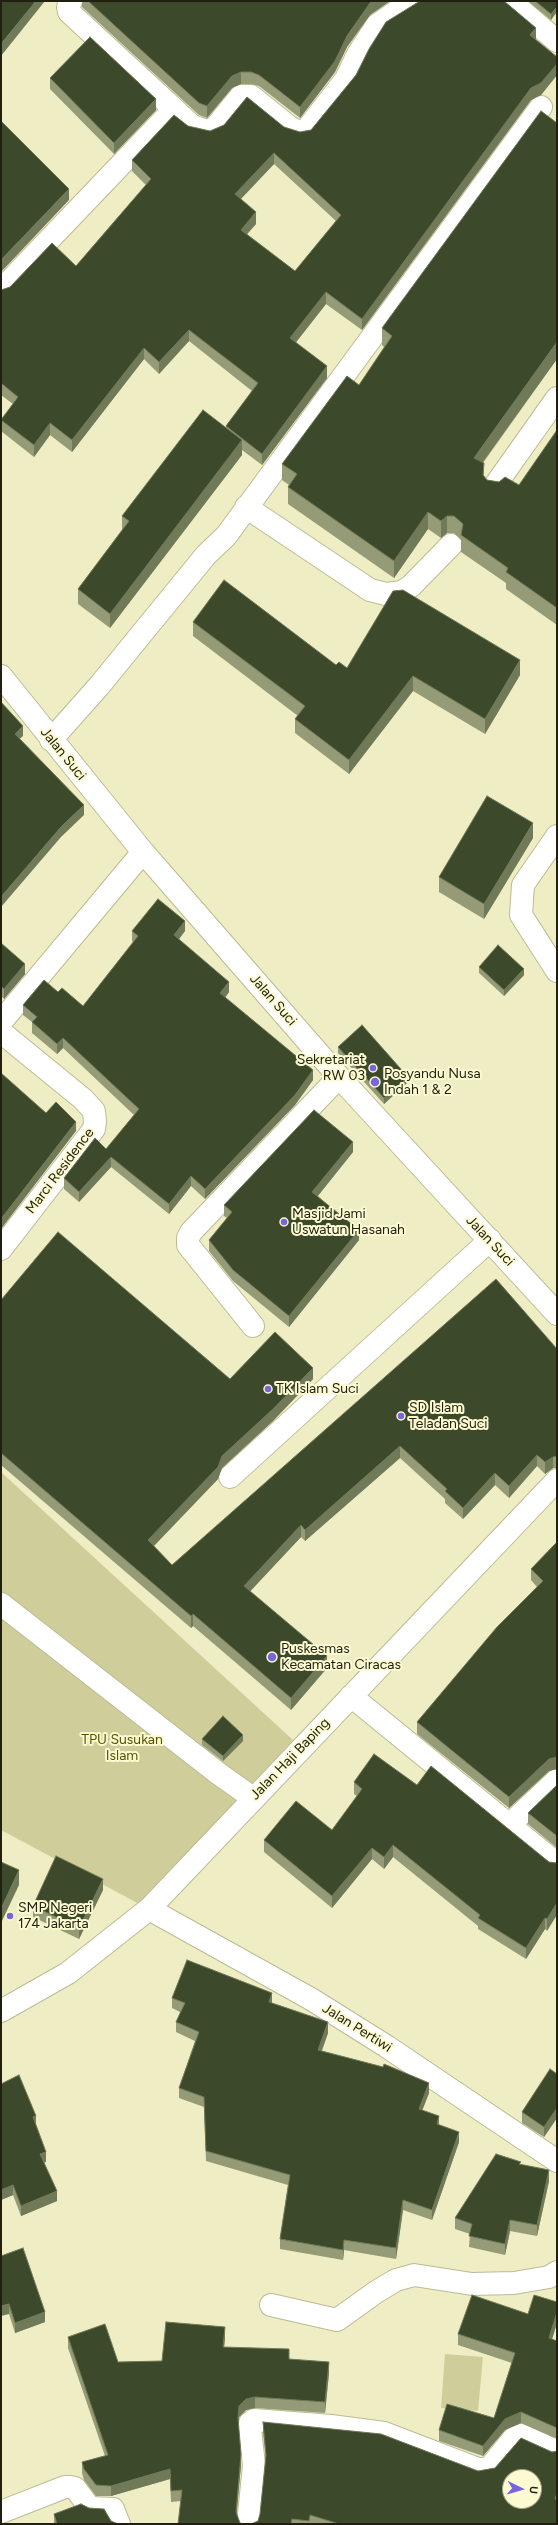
<!DOCTYPE html>
<html>
<head>
<meta charset="utf-8">
<style>
  body { margin:0 }
  #map { position:relative; width:558px; height:2525px; overflow:hidden; background:#eeedc4; font-family:Figtree,sans-serif }
  canvas { display:block }
  .frame { position:absolute; inset:0; border:2px solid #201f10; pointer-events:none }
  .north { position:absolute; left:502px; top:2469px; width:40px; height:40px; box-sizing:border-box; background:#fbfad1; border:1px solid #a3a284; border-radius:50%; rotate:95deg; font-size:11px; font-weight:700; line-height:16px; text-align:center; color:#201f10 }
  .north::after { content:''; display:block; margin:auto; width:14px; height:18px; background:#7864df; clip-path:polygon(50% 0,100% 100%,50% 72%,0 100%) }
</style>
</head>
<body>
<div id="map">
<canvas width="558" height="2525"></canvas>
<div class="frame"></div>
<div class="north">U</div>
</div>
<script>
const g = document.querySelector('canvas').getContext('2d');
g.lineJoin = 'round';
function fillPath(path, color) { g.fillStyle = color; g.fill(path, 'evenodd'); }
const shape = rows => new Path2D(rows.map(r => 'M' + r).join(''));
function strokePath(path, color, width, dash) { g.strokeStyle = color; g.lineWidth = width; g.lineCap = dash ? 'butt' : 'round'; g.setLineDash(dash || []); g.stroke(path); }
function label(font, color, halo, rows, align = 'center') {
  g.font = font + ' Figtree,sans-serif'; g.lineWidth = 4; g.setLineDash([]); g.textBaseline = 'middle'; g.strokeStyle = halo; g.fillStyle = color; for (const [text, x, y, turn = 0] of rows) {
    g.save(); g.translate(x, y); g.rotate((+turn || 0) * Math.PI / 180); g.textAlign = isNaN(turn) ? turn : align; if (halo) g.strokeText(text, 0, 0); g.fillText(text, 0, 0); g.restore();
  }
}
fillPath(shape([
  [1,1472,293,1740,143,1906,1,1830],
  [445,2354,483,2357,478,2411,441,2408]
]), '#cfce9b');
const minor = shape([
  [510,1,557,41],
  [174,109,192,126,207,131,214,129,241,96,251,96,292,129,303,132,308,128,346,79,358,54,377,25,400,9,417,1],
  [1,290,174,109,69,12,68,7,71,1],
  [494,487,557,398],
  [246,507,370,590,386,594,402,592,411,586,451,545],
  [1,676,143,852,339,1077,557,1314],
  [51,740,99,686,206,555,226,536,541,107],
  [557,836,523,885,521,915,557,971],
  [1,1022,143,852],
  [1,1032,83,1099,94,1111,95,1122,94,1129,1,1249],
  [253,1326,188,1245,188,1238,191,1232,339,1077],
  [230,1477,490,1240],
  [1,1604,219,1774,253,1798],
  [351,1696,557,1864],
  [509,1825,557,1780],
  [149,1909,311,1999,386,2046,557,2161],
  [1,2011,68,1973,149,1909,557,1480],
  [271,2305,337,2320,376,2292,396,2280,414,2275,472,2284,514,2283,549,2277,557,2272],
  [1,2512,65,2487,70,2487,75,2488,90,2508,113,2509,119,2524],
  [248,2524,254,2465,250,2429,250,2423,254,2420,331,2426,384,2433,478,2469,487,2469,492,2465,514,2438,521,2435,557,2451]
]);
strokePath(minor, '#bcbb94', 24);
strokePath(minor, '#fff', 22);
fillPath(shape([
  [82,1,390,1,370,15,347,47,335,72,300,118,259,86,251,84,241,84,232,88,207,118,199,115,82,7],
  [528,1,557,1,551,20],
  [535,39,557,57,557,75,541,95,531,100,362,330,326,304,296,342,327,378,262,465,242,450,242,455,110,628,78,604,78,589,122,530,122,516,226,428,226,426,252,391,189,341,159,374,144,359,72,452,50,435,34,457,1,431,1,419,13,404,1,395,1,290,76,266,146,185,132,171,132,160,188,126,210,131,284,127,300,132,311,130],
  [274,164,336,221,295,271,247,234,256,224,241,199],
  [50,78,156,110,114,154,50,89],
  [382,328,557,359,483,463,484,476,487,480,519,485,557,430,557,625,506,589,506,583,461,552,461,540,454,533,447,533,441,538,428,529,394,578,288,504,288,487,289,485,282,480,282,464,359,385,384,347,382,345],
  [193,622,347,668,520,675,485,734,413,691,349,774,295,733,295,719,298,716,193,636],
  [533,838,484,919,439,892,439,877],
  [132,931,185,931,178,939,229,992,225,998,313,1080,295,1105,205,1199,191,1186,169,1214,111,1167,79,1202,64,1189,64,1178,106,1149,134,1115,63,1048,57,1054,32,1033,32,1022,23,1015,23,1005,58,992,83,1006,133,942,132,941],
  [1,943,25,974,4,999,1,996],
  [479,967,524,975,504,996,479,973],
  [338,1047,408,1082,384,1104,338,1053],
  [353,1152,318,1196,359,1240,289,1327,233,1281,209,1251,209,1240,227,1218,224,1216,224,1205],
  [1,1300,230,1379,313,1379,273,1421,222,1468,218,1479,154,1546,172,1565,557,1349,557,1468,553,1468,545,1474,537,1466,509,1498,495,1485,463,1519,445,1503,445,1499,400,1458,305,1541,301,1537,250,1591,327,1668,291,1710,193,1626,191,1628,1,1465],
  [557,1542,557,1769,549,1771,509,1808,417,1734,417,1722,537,1587,531,1580,531,1569],
  [202,1739,243,1741,223,1761,202,1745],
  [354,1782,417,1785,549,1862,547,1931,545,1929,526,1959,478,1929,478,1926,393,1857,384,1869,372,1859,332,1908,264,1852,264,1840,332,1830,357,1796,354,1794],
  [557,1785,557,1848,528,1824,528,1813],
  [103,1890,79,1939,33,1917,33,1906],
  [172,1998,272,2003,328,2033,322,2051,429,2093,422,2110,459,2142,432,2220,403,2210,396,2259,344,2250,343,2260,280,2249,280,2239,288,2185,206,2161,204,2107,179,2098,179,2088,195,2041,176,2032,176,2022,180,2012,172,2008],
  [557,2074,557,2118,544,2137,522,2123,522,2112],
  [1,2084,36,2126,46,2162,44,2162,57,2201,21,2216,13,2195,1,2200],
  [521,2165,549,2181,537,2236,510,2231,505,2255,469,2247,470,2234,455,2229,455,2218],
  [1,2256,45,2322,15,2333,9,2314],
  [557,2302,557,2323,552,2339,557,2341,557,2439,521,2423,505,2430,483,2456,439,2441,439,2430,494,2418,512,2363,458,2345,458,2334,528,2314],
  [68,2337,118,2362,162,2361,225,2338,224,2347,289,2359,329,2373,325,2413,255,2408,246,2410,239,2417,238,2424,241,2465,236,2514,181,2501,171,2502,170,2479,111,2496,96,2496,84,2480,82,2473,82,2462,105,2456,68,2348],
  [263,2422,478,2471,495,2468,552,2452,557,2524,251,2524,258,2521,260,2514,266,2461,263,2433],
  [54,2514,111,2521,118,2524,54,2524]
]), '#959b77');
fillPath(shape([
  [36,1,45,1,1,56,1,44],
  [373,1,390,1,370,15,347,47,335,72,300,118,300,107,370,3],
  [557,7,557,12,551,20,551,14],
  [536,28,536,39,530,46,530,35],
  [557,64,557,75,541,95,531,100,362,330,362,319,531,88],
  [241,72,241,84,232,88,207,118,207,106,232,76],
  [156,99,156,110,114,154,114,143],
  [274,153,274,164,235,205,235,194],
  [69,189,69,200,1,272,1,260],
  [256,212,256,224,241,241,241,230],
  [326,292,326,304,290,350,290,338],
  [189,330,189,341,159,374,159,362],
  [557,342,557,359,474,474,474,458],
  [144,348,144,359,72,452,72,440],
  [327,366,327,378,262,465,262,454],
  [50,423,50,435,34,457,34,445],
  [242,440,242,455,110,628,110,614],
  [428,512,428,529,394,578,394,561],
  [447,516,447,533,441,538,441,521],
  [520,660,520,675,485,734,485,719],
  [413,676,413,691,349,774,349,760],
  [23,726,23,736,15,743,15,734],
  [84,805,84,815,61,837,1,907,1,897,61,827],
  [533,823,533,838,484,919,484,904],
  [185,921,185,931,174,946,174,935],
  [25,964,25,974,4,999,4,989],
  [524,969,524,975,504,996,504,990],
  [229,982,229,992,220,1004,220,993],
  [63,1038,63,1048,57,1054,57,1044],
  [313,1070,313,1080,295,1105,205,1199,205,1189],
  [408,1077,408,1082,384,1104,384,1098],
  [76,1122,76,1131,1,1229,1,1219],
  [353,1142,353,1152,312,1203,312,1192],
  [111,1157,111,1167,79,1202,79,1192],
  [191,1176,191,1186,169,1214,169,1204],
  [359,1230,359,1240,289,1327,289,1316],
  [313,1368,313,1379,273,1421,222,1468,218,1479,148,1552,148,1540,222,1456],
  [400,1446,400,1458,305,1541,305,1530],
  [537,1455,537,1466,509,1498,509,1486],
  [553,1457,553,1468,545,1474,545,1462],
  [495,1473,495,1485,463,1519,463,1508],
  [301,1525,301,1537,244,1598,244,1586],
  [193,1614,193,1626,191,1628,191,1616],
  [327,1656,327,1668,291,1710,291,1698],
  [243,1735,243,1741,223,1761,223,1756],
  [557,1757,557,1769,549,1771,509,1808,509,1797,549,1759],
  [393,1845,393,1857,384,1869,384,1857],
  [372,1848,372,1859,332,1908,332,1896],
  [19,1870,19,1885,1,1923,1,1909],
  [103,1879,103,1890,79,1939,79,1928],
  [557,1903,557,1915,547,1931,547,1919],
  [545,1918,545,1929,526,1959,526,1948],
  [272,1993,272,2003,269,2012,269,2002],
  [328,2022,328,2033,318,2060,318,2050],
  [429,2083,429,2093,419,2119,419,2109],
  [557,2108,557,2118,544,2137,544,2127],
  [36,2116,36,2126,33,2117],
  [439,2116,439,2127,437,2124],
  [459,2132,459,2142,432,2220,432,2210],
  [46,2152,46,2162,40,2164,40,2154],
  [549,2170,549,2181,537,2236,537,2225],
  [13,2185,13,2195,1,2200,1,2190],
  [57,2191,57,2201,21,2216,21,2206],
  [403,2200,403,2210,396,2259,396,2248],
  [510,2220,510,2231,505,2255,505,2244],
  [344,2240,344,2250,343,2260,343,2250],
  [9,2304,9,2314,1,2316,1,2306],
  [45,2312,45,2322,15,2333,15,2323],
  [557,2312,557,2323,549,2349,549,2338],
  [225,2327,225,2338,223,2358,223,2347],
  [329,2362,329,2373,325,2413,325,2402],
  [255,2397,255,2408,246,2410,239,2417,238,2429,238,2418,239,2406,246,2399],
  [521,2412,521,2423,505,2430,483,2456,483,2446,505,2419],
  [241,2454,241,2465,236,2523,236,2512],
  [170,2469,170,2479,111,2496,111,2486],
  [557,2493,557,2504,555,2499]
]), '#717a58');
const building = shape([
  [1,1,36,1,1,44,1,1],
  [88,1,373,1,370,3,347,36,335,61,300,107,259,75,251,72,241,72,232,76,207,106,199,103,88,1],
  [420,1,504,1,536,28,530,35,557,57,557,64,541,83,531,88,362,319,326,292,290,338,327,366,262,454,226,426,258,383,189,330,159,362,144,348,72,440,50,423,34,445,1,420,18,397,1,383,1,290,10,287,52,243,76,266,151,179,132,160,174,115,188,126,210,131,224,125,247,97,284,127,300,132,311,130,356,75,369,49,386,22,420,1],
  [274,153,341,215,295,271,241,230,256,212,235,194,274,153],
  [535,1,557,1,557,7,551,14,535,1],
  [90,37,156,99,114,143,50,78,90,37],
  [541,111,557,123,557,342,474,458,484,463,483,475,487,480,499,482,505,477,519,485,557,430,557,608,506,572,508,568,461,535,463,524,454,516,447,516,441,521,428,512,394,561,288,487,297,474,282,464,347,376,359,385,392,336,382,328,541,111],
  [1,121,69,189,1,260,1,121],
  [203,410,242,440,110,614,78,589,129,521,122,516,203,410],
  [224,580,336,665,339,662,347,668,393,591,403,590,520,660,485,719,413,676,349,760,295,719,305,706,193,622,224,580],
  [1,702,23,726,15,734,84,805,61,827,1,897,1,702],
  [487,796,533,823,484,904,439,877,487,796],
  [158,899,185,921,174,935,229,982,220,993,313,1070,295,1095,205,1189,191,1176,169,1204,111,1157,79,1192,64,1178,95,1138,106,1149,139,1109,63,1038,57,1044,32,1022,37,1017,23,1005,44,980,58,992,62,988,83,1006,138,936,132,931,158,899],
  [1,943,25,964,4,989,1,986,1,943],
  [498,945,524,969,504,990,479,967,498,945],
  [362,1025,408,1077,384,1098,338,1047,362,1025],
  [1,1073,46,1113,56,1102,76,1122,1,1219,1,1073],
  [314,1110,353,1142,312,1192,359,1230,289,1316,233,1270,209,1240,232,1212,224,1205,314,1110],
  [58,1232,230,1379,275,1332,313,1368,273,1409,222,1456,218,1467,148,1540,172,1565,496,1279,557,1349,557,1456,553,1457,545,1462,537,1455,509,1486,495,1473,463,1508,445,1491,447,1489,400,1446,305,1530,301,1525,244,1586,327,1656,291,1698,193,1614,191,1616,1,1453,1,1300,58,1232],
  [557,1542,557,1757,549,1759,509,1797,417,1722,497,1627,543,1581,531,1569,557,1542],
  [223,1716,243,1735,223,1756,202,1739,223,1716],
  [374,1754,417,1785,431,1766,549,1862,557,1863,557,1903,547,1919,545,1918,526,1948,478,1918,480,1915,393,1845,384,1857,372,1848,332,1896,264,1840,296,1801,332,1830,362,1789,354,1782,374,1754],
  [557,1785,557,1836,528,1813,557,1785],
  [56,1856,103,1879,79,1928,33,1906,56,1856],
  [1,1862,19,1870,1,1909,1,1862],
  [187,1960,272,1993,269,2002,328,2022,318,2050,383,2067,384,2064,429,2083,419,2109,439,2116,437,2124,459,2132,432,2210,403,2200,396,2248,344,2240,343,2250,280,2239,290,2175,206,2151,204,2097,179,2088,199,2032,176,2022,185,2003,172,1998,187,1960],
  [550,2069,557,2074,557,2108,544,2127,522,2112,550,2069],
  [19,2075,36,2116,33,2117,46,2152,40,2154,57,2191,21,2206,13,2185,1,2190,1,2084,19,2075],
  [496,2154,521,2162,519,2164,549,2170,537,2225,510,2220,505,2244,469,2236,472,2224,455,2218,496,2154],
  [23,2248,45,2312,15,2323,9,2304,1,2306,1,2256,23,2248],
  [472,2295,528,2314,534,2295,557,2302,557,2312,549,2338,557,2341,557,2428,521,2412,505,2419,483,2446,439,2430,447,2404,494,2418,515,2353,458,2334,472,2295],
  [166,2322,225,2327,223,2347,289,2349,289,2359,329,2362,325,2402,255,2397,246,2399,239,2406,238,2418,241,2454,236,2512,240,2523,243,2524,178,2524,182,2490,171,2491,170,2469,111,2486,96,2485,84,2469,82,2462,108,2455,68,2337,105,2324,118,2362,162,2361,166,2322],
  [263,2422,381,2434,478,2471,495,2468,521,2438,552,2452,557,2451,557,2493,555,2499,557,2500,557,2524,339,2524,310,2515,309,2521,292,2519,291,2524,251,2524,258,2521,260,2514,266,2455,263,2422],
  [510,2477,534,2477,534,2501,510,2501,510,2477],
  [81,2504,89,2508,104,2509,111,2521,118,2524,57,2524,54,2514,81,2504]
]);
fillPath(building, '#3c492a');
strokePath(building, '#717a58', 1);
for (const [x, y, r, color] of [
  [373,1068,4,"#7864df"],
  [375,1082,5,"#7864df"],
  [284,1222,4,"#7864df"],
  [268,1389,4,"#7864df"],
  [401,1416,4,"#7864df"],
  [272,1657,5,"#7864df"],
  [10,1916,4,"#7864df"]
]) { const dot = new Path2D(); dot.arc(x, y, r, 0, 2 * Math.PI); g.fillStyle = color; g.fill(dot); strokePath(dot, '#fbfad1', 1.5); }
label('14px', '#201f10', '#fbfad1', [
  ["Jalan Suci",63,754,51],
  ["Jalan Suci",273,1000,49],
  ["Marci Residence",60,1171,-53],
  ["Jalan Suci",490,1241,47],
  ["Jalan Haji Baping",290,1759,-46],
  ["Jalan Pertiwi",357,2028,32]
]);
label('14px', '#201f10', '#fbfad1', [
  ["Sekretariat",365,1060,"right"],
  ["RW 03",365,1076,"right"],
  ["Posyandu Nusa",384,1074],
  ["Indah 1 & 2",384,1090],
  ["Masjid Jami",292,1214],
  ["Uswatun Hasanah",292,1230],
  ["TK Islam Suci",276,1389],
  ["SD Islam",409,1408],
  ["Teladan Suci",409,1424],
  ["Puskesmas",281,1649],
  ["Kecamatan Ciracas",281,1665],
  ["SMP Negeri",18,1908],
  ["174 Jakarta",18,1924]
], 'left');
label('14px', '#565303', '#fbfad1', [
  ["TPU Susukan",122,1740],
  ["Islam",122,1756]
]);
</script>
</body>
</html>
